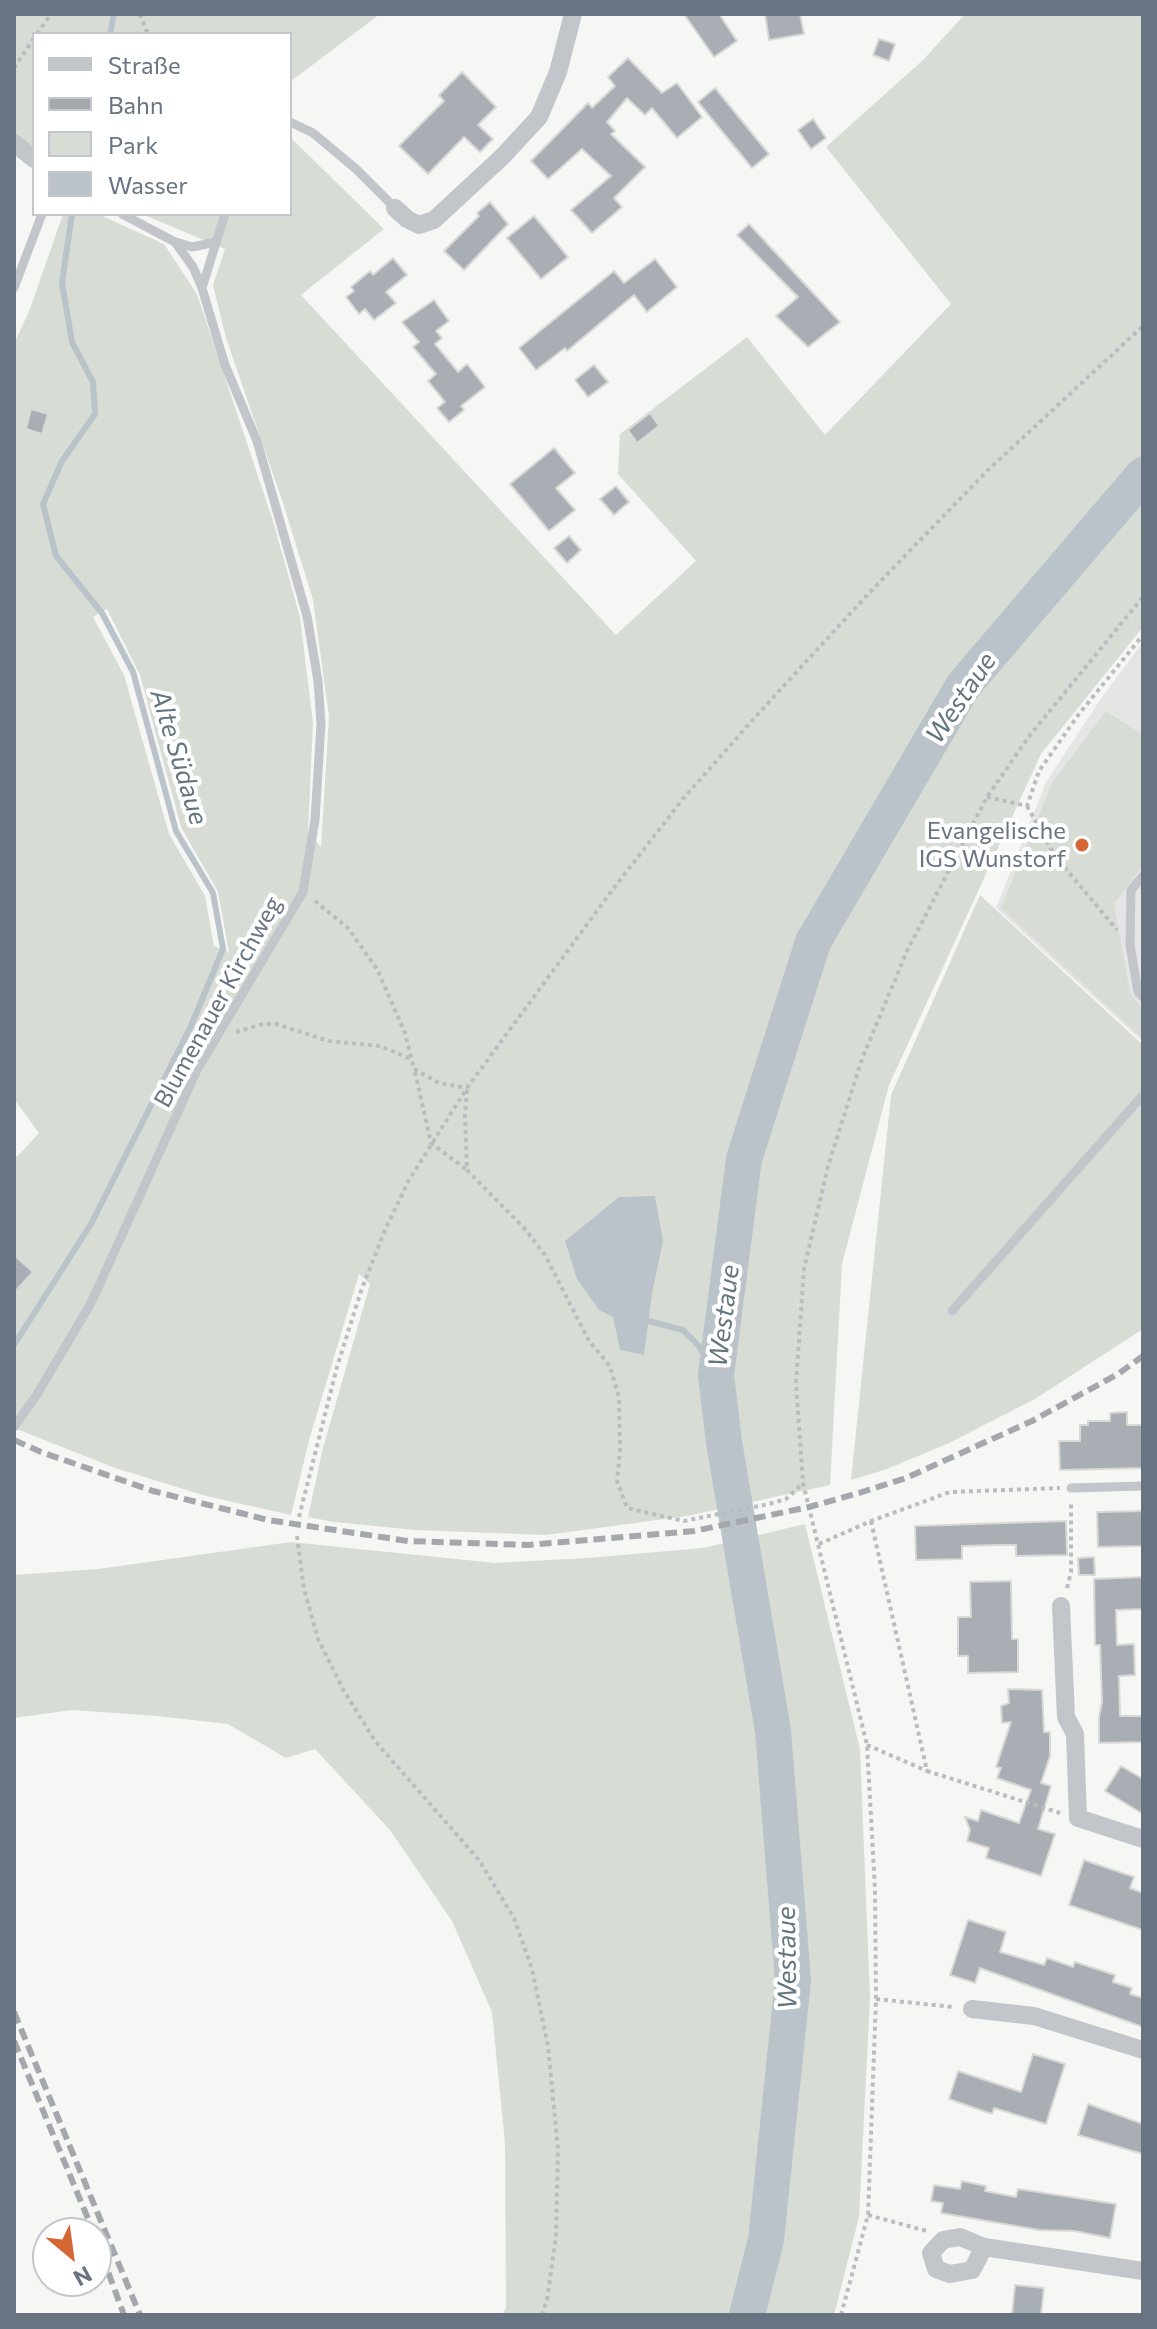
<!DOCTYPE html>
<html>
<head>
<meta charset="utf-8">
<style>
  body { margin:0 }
  #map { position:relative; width:1157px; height:2329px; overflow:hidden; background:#f6f6f4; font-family:Commissioner,sans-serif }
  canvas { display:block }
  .frame { position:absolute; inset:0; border:16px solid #687482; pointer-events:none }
  .legend { position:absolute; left:32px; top:32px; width:260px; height:184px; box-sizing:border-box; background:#fff; border:2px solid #c3c7cd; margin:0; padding:10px 14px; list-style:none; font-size:24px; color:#687482 }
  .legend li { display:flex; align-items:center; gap:16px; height:40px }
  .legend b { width:40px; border:2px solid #c3c7cd }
  .north { position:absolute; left:32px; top:2217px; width:80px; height:80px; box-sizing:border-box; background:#fff; border:2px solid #c3c7cd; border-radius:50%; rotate:151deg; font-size:22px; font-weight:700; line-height:32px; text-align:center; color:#687482 }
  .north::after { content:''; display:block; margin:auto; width:28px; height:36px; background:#d56635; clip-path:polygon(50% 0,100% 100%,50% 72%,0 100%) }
</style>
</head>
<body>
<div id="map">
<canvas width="1157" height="2329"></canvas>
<div class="frame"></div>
<ul class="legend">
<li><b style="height:10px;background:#c2c5c9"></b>Straße</li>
<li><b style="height:10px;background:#a4a8ad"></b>Bahn</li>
<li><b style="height:22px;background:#d7ddd5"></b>Park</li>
<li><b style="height:22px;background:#bac3c9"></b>Wasser</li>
</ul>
<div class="north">N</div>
</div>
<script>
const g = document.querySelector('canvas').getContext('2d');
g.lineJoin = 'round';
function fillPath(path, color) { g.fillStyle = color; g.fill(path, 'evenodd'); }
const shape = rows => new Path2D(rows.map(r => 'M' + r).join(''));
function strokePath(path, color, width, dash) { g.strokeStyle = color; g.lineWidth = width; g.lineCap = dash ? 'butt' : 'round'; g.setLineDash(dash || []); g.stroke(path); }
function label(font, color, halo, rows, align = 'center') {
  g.font = font + ' Commissioner,sans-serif'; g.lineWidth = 8; g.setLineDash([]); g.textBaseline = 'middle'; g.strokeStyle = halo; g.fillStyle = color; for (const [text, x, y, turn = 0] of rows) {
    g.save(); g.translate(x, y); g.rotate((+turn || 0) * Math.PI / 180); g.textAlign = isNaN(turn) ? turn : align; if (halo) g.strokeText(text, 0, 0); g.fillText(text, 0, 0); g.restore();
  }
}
fillPath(shape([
  [1143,642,1143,1042,996,908,1046,782,1102,697]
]), '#e4e5e4');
fillPath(shape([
  [14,14,380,14,290,82,290,34,34,34,34,153,14,138],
  [965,14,1143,14,1143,627,1041,754,889,1085,842,1264,830,1485,687,1516,546,1535,415,1530,334,1522,308,1517,323,1448,370,1284,359,1274,310,1437,291,1515,206,1496,115,1468,14,1428,14,1153,17,1157,39,1133,14,1099,14,344,30,309,63,214,98,214,164,244,197,294,273,521,300,617,313,723,308,832,321,847,329,716,313,600,283,503,226,338,213,285,225,249,142,214,290,214,290,137,384,229,301,295,616,635,696,561,618,474,620,434,747,337,825,435,951,304,826,147,923,60],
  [107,609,140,675,181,827,218,892,229,952,214,946,205,896,169,834,124,675,93,617],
  [1106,711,1143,735,1143,865,1114,904,1130,993,1143,1009,1143,1039,1001,908,1052,783],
  [980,895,1143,1045,1143,1329,1035,1399,949,1443,887,1469,851,1480,891,1095],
  [805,1524,860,1749,870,1998,859,2217,834,2315,502,2315,506,2308,505,2143,492,2012,452,1921,390,1830,315,1749,286,1758,228,1724,157,1716,72,1710,14,1718,14,1575,98,1569,291,1542,495,1563,587,1558,703,1548]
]), '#d7ddd5');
fillPath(shape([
  [655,1196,663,1241,652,1293,644,1355,620,1350,613,1317,599,1310,577,1279,565,1241,619,1197]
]), '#bac3c9');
strokePath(shape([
  [110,34,114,14],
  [649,1321,683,1330,699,1346,716,1375],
  [14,1345,91,1224,191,1026,223,949,213,893,176,831,133,672,102,613,56,556,43,504,62,461,95,414,93,382,72,342,62,283,72,214]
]), '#bac3c9', 6);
strokePath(shape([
  [747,2315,766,2240,793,1980,773,1731,724,1442,716,1375,744,1159,813,942,963,686,1143,475]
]), '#bac3c9', 36);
const building = shape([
  [684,14,719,14,737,41,714,57,684,14],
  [765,14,800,14,804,34,769,40,765,14],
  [879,39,895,44,889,61,873,55,879,39],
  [628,58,662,93,677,83,702,117,677,138,652,108,645,115,627,98,607,122,615,131,611,134,645,167,614,198,622,207,592,233,571,210,611,176,582,149,548,179,531,161,588,103,592,108,615,86,608,77,628,58],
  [462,72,496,107,478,125,493,139,480,152,464,137,428,174,399,146,444,101,439,95,462,72],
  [715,88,769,154,752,168,698,102,715,88],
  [813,119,826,138,811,149,798,130,813,119],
  [490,202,508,224,464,270,444,251,479,216,477,213,490,202],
  [534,216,568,257,541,279,507,238,534,216],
  [749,224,840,322,808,347,776,316,798,297,737,235,749,224],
  [393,258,407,275,386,292,396,303,374,320,365,309,359,314,346,297,354,291,351,287,370,271,373,275,393,258],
  [655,259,677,287,647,312,634,295,567,351,565,348,536,370,519,348,614,271,624,283,655,259],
  [434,300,449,321,436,331,442,338,435,344,458,372,467,364,485,387,461,406,464,410,449,422,437,408,445,402,428,381,436,374,413,347,419,342,402,322,434,300],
  [594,365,608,382,588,397,575,380,594,365],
  [31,409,48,414,42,434,26,429,31,409],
  [650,413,659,426,637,443,628,430,650,413],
  [554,448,575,473,556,488,575,510,549,531,510,484,554,448],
  [616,486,629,502,614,515,600,499,616,486],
  [569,536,581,550,567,563,554,548,569,536],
  [14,1255,33,1272,14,1293,14,1255],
  [1127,1412,1127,1425,1143,1425,1143,1468,1060,1470,1059,1441,1080,1441,1080,1425,1088,1425,1088,1421,1110,1421,1110,1413,1127,1412],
  [1143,1511,1143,1546,1098,1547,1097,1512,1143,1511],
  [1066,1521,1067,1555,1016,1556,1016,1545,999,1545,962,1546,962,1559,916,1560,915,1526,1066,1521],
  [1094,1557,1095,1575,1079,1575,1078,1558,1094,1557],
  [1143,1577,1143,1609,1116,1610,1117,1645,1134,1644,1135,1675,1119,1676,1120,1716,1143,1716,1143,1742,1099,1743,1099,1717,1102,1702,1100,1645,1095,1645,1094,1579,1143,1577],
  [1011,1581,1012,1639,1018,1639,1018,1672,968,1673,968,1656,958,1656,958,1617,971,1617,970,1582,1011,1581],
  [1008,1689,1042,1690,1044,1732,1050,1732,1050,1756,1041,1783,1051,1786,1038,1829,1055,1834,1041,1876,986,1858,989,1848,967,1841,970,1830,965,1817,978,1821,981,1810,1019,1823,1031,1790,997,1778,1001,1768,996,1767,1011,1722,1002,1723,1001,1706,1009,1703,1008,1689],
  [1121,1766,1143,1779,1143,1814,1105,1791,1121,1766],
  [1084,1860,1134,1877,1130,1888,1143,1893,1143,1930,1069,1905,1084,1860],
  [968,1920,1006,1932,1000,1952,1044,1965,1047,1958,1073,1967,1075,1962,1115,1975,1113,1982,1132,1988,1130,1994,1143,1998,1143,2027,980,1968,975,1983,950,1975,968,1920],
  [1033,2054,1065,2064,1046,2124,994,2108,992,2114,949,2099,958,2071,1021,2092,1033,2054],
  [1088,2104,1143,2124,1143,2154,1078,2135,1088,2104],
  [962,2181,986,2186,985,2191,1016,2197,1018,2189,1116,2204,1110,2238,1075,2231,1039,2230,941,2213,943,2203,931,2201,934,2185,960,2189,962,2181],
  [1015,2285,1044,2288,1041,2315,1012,2315,1015,2285]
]);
fillPath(building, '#a8aeb4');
strokePath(building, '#d8d8d6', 2);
strokePath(shape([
  [140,14,146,30,151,34],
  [37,34,51,14],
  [14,68,34,38],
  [987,797,1027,806,1039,771,1079,714,1143,635],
  [1027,806,1055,856,1117,930],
  [315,901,348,928,377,969,405,1033,414,1069,439,1083,467,1088],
  [236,1032,263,1024,276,1024,329,1041,380,1046,411,1059],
  [415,1072,431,1143,467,1170],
  [467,1090,465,1115,467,1170,525,1229,545,1255,589,1341,610,1366,619,1398,620,1451,617,1481,627,1508,684,1521,769,1504,786,1499,802,1484],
  [299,1517,337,1367,361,1291,385,1230,409,1180,467,1088,613,889,683,799,758,714,871,591,987,471,1143,326],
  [871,1521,927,1771,1060,1813],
  [297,1536,304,1589,318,1639,344,1691,375,1741,479,1860,514,1918,532,1969,548,2046,558,2149,556,2236,547,2300,542,2315],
  [819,1544,871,1521,950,1492,1060,1488],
  [1067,1588,1071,1572,1071,1502],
  [867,1745,927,1771],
  [876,1999,953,2007],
  [868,2215,927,2231],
  [841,2315,868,2215,876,1999,875,1889,867,1745,803,1483,796,1383,804,1269,828,1166,862,1059,907,951,987,797,1030,735,1143,597]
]), '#babcbf', 4, [4, 4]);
strokePath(shape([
  [290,122,313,133,356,169,395,208],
  [176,242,192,247,216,242],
  [14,288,42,214],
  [202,288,225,214],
  [1143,876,1131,890,1130,945,1138,992,1143,997],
  [952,1311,1143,1095],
  [14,1427,36,1396,91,1303,197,1070,303,892,315,820,321,724,318,681,307,616,257,441,225,365,202,288,193,267,175,242,122,214],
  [1071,1488,1143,1486]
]), '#c2c5c9', 9);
strokePath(shape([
  [14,143,34,159],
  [395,208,407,219,419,225,434,220,503,156,539,117,558,72,573,14],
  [1061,1606,1066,1717,1075,1734,1078,1818,1143,1839],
  [972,2009,1034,2016,1143,2050],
  [984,2247,972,2270,950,2274,936,2269,931,2253,943,2240,960,2237,984,2247,1143,2271]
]), '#c2c5c9', 18);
strokePath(shape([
  [14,1440,41,1452,153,1491,268,1520,408,1541,529,1545,694,1531,809,1507,859,1493,906,1478,1032,1421,1118,1374,1143,1356],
  [14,2012,140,2315],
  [14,2041,94,2233],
  [96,2239,124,2315]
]), '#a4a8ad', 6, [12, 6]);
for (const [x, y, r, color] of [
  [1082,845,8,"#d56635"]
]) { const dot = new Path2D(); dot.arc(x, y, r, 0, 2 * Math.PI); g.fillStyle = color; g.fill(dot); strokePath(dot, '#fff', 3); }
label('24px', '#687482', '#fff', [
  ["Evangelische",1066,831],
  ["IGS Wunstorf",1066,859]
], 'right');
label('24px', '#687482', '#fff', [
  ["Blumenauer Kirchweg",218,1002,-61]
]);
label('italic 26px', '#63757f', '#fff', [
  ["Westaue",961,698,-56],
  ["Alte Südaue",179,757,73],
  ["Westaue",724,1316,-83],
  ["Westaue",787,1958,-91]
]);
</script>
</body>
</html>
